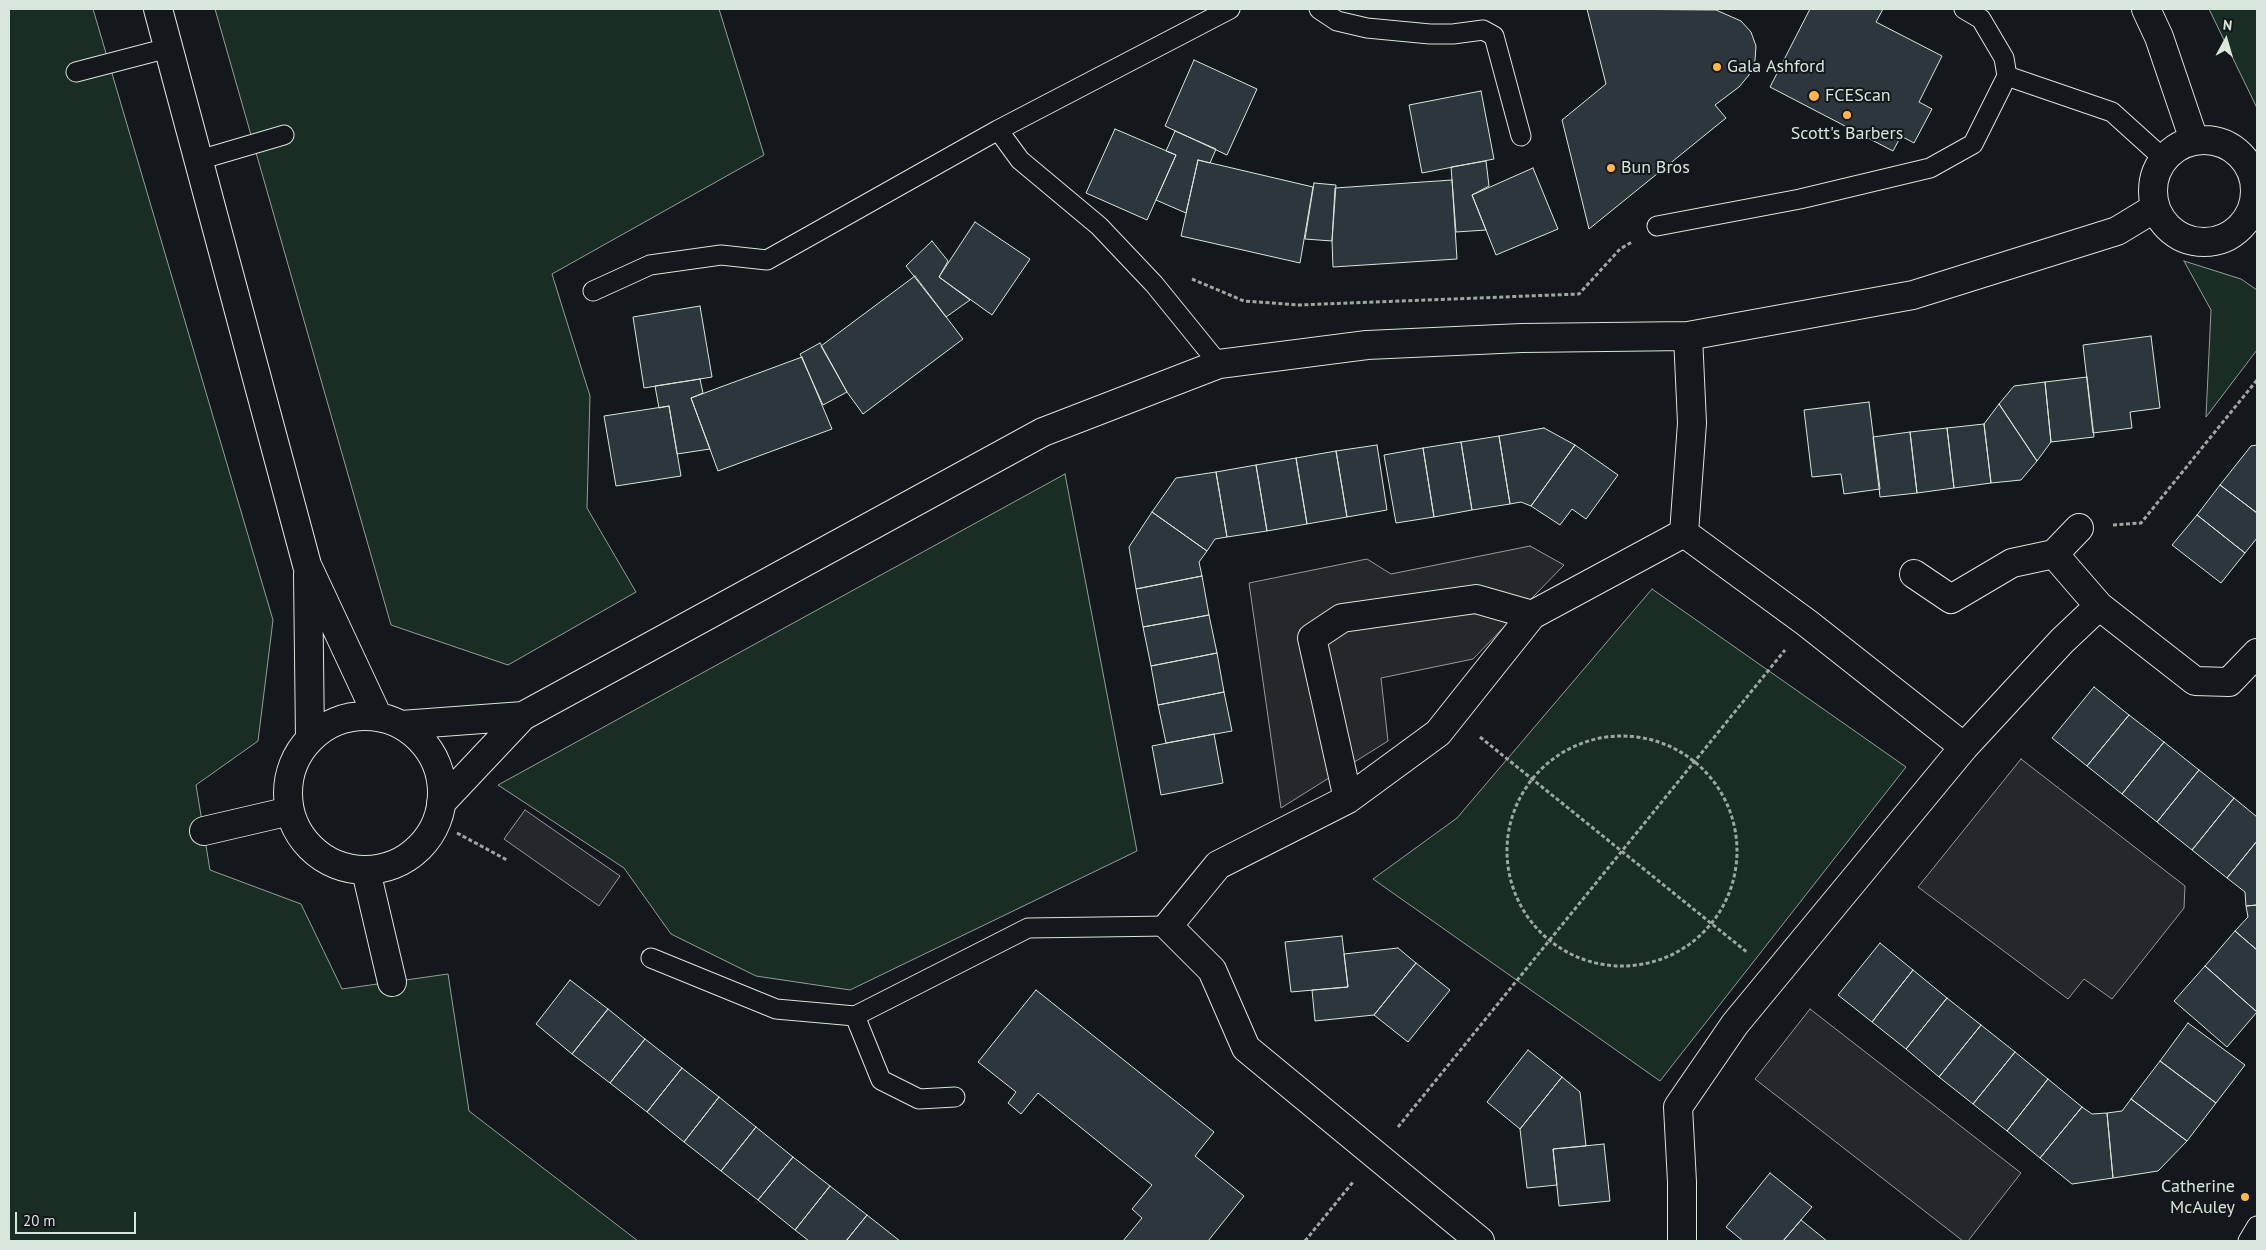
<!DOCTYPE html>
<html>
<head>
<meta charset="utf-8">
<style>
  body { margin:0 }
  #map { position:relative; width:2266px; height:1250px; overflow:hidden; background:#14181c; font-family:"PT Sans",sans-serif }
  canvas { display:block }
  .frame { position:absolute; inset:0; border:10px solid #d8e6dc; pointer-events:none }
  .north { position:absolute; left:2201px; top:15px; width:50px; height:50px; -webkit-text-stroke:4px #14181c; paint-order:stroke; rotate:6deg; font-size:14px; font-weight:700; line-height:20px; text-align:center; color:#d8e6dc }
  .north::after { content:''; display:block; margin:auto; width:18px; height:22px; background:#d8e6dc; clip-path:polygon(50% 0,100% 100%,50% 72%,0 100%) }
  .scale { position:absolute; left:15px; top:1212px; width:121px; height:22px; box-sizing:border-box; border:2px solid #d8e6dc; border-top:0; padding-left:6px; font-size:15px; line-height:18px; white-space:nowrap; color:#d8e6dc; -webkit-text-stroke:4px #14181c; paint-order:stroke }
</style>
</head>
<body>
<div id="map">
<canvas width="2266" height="1250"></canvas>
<div class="frame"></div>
<div class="north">N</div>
<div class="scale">20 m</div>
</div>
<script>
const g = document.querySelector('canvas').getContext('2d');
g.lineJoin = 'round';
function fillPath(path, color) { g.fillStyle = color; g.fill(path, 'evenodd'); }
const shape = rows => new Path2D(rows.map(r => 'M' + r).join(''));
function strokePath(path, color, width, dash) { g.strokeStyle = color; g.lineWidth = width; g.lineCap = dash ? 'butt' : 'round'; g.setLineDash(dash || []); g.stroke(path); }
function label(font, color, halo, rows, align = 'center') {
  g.font = font + ' "PT Sans",sans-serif'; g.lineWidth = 4; g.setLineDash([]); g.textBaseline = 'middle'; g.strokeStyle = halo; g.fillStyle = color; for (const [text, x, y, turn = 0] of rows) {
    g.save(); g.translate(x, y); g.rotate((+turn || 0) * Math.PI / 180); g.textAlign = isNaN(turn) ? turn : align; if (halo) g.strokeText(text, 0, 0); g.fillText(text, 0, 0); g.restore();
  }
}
const green = shape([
  [9,9,93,9,273,620,258,741,196,785,210,870,301,904,342,989,448,974,469,1111,638,1241,9,1241,9,9],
  [215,9,719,9,764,155,552,274,590,396,587,508,636,592,508,665,391,625,215,9],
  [2209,9,2257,9,2257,108,2209,9],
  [2184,261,2241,279,2257,290,2257,350,2206,417,2211,310,2184,261],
  [1065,474,1137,851,850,990,756,976,671,934,624,868,498,785,1065,474],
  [1652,589,1906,767,1660,1081,1373,879,1457,818,1652,589]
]);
fillPath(green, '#1a2d24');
strokePath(green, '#939e99', 1);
const parking = shape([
  [1530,546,1564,565,1473,659,1381,678,1388,741,1281,808,1249,583,1367,559,1391,574,1530,546],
  [2021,759,2185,886,2184,908,2112,999,2084,979,2068,999,1918,887,2021,759],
  [525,810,620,876,599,906,504,839,525,810],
  [1810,1009,2021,1173,1968,1241,1963,1241,1755,1079,1810,1009]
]);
fillPath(parking, '#24282b');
strokePath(parking, '#939e99', 1);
const building = shape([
  [1587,9,1716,10,1741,21,1751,32,1756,46,1755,60,1749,75,1739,87,1715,105,1726,118,1589,229,1562,120,1606,84,1587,9],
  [1810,9,1883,9,1876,22,1942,56,1919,102,1932,109,1914,143,1901,136,1893,151,1770,87,1810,9],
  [1194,60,1257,89,1227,155,1165,126,1194,60],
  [1481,91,1494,159,1422,173,1409,105,1481,91],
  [1115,129,1176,155,1147,220,1086,193,1115,129],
  [1175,131,1216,149,1210,163,1198,160,1186,213,1156,200,1176,155,1166,151,1175,131],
  [1198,160,1313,187,1300,263,1181,236,1198,160],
  [1486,161,1489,186,1472,195,1486,230,1456,232,1451,167,1486,161],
  [1533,168,1558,229,1496,255,1472,195,1533,168],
  [1452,180,1457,259,1333,267,1332,241,1335,188,1452,180],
  [1314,183,1336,185,1332,241,1305,239,1314,183],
  [975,222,1030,259,992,315,939,277,975,222],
  [932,241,948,261,939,277,970,300,946,317,906,266,932,241],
  [915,276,963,339,863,414,847,392,821,346,915,276],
  [700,306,712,377,644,388,633,317,700,306],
  [2151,336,2160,408,2130,412,2132,428,2093,433,2083,345,2151,336],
  [820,343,847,392,823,405,800,354,820,343],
  [802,357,832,429,718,471,691,398,802,357],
  [2087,377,2094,437,2051,442,2045,382,2087,377],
  [700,379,703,393,691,398,710,449,677,454,669,406,659,408,655,386,700,379],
  [2045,382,2051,442,2037,461,1999,404,2014,386,2045,382],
  [1869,402,1880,489,1844,494,1841,474,1812,477,1804,410,1869,402],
  [1999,404,2037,461,2021,480,1991,483,1984,424,1999,404],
  [669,406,681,476,616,486,604,416,669,406],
  [1984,424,1991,483,1954,488,1947,428,1984,424],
  [1544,428,1575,445,1531,506,1521,502,1510,504,1499,436,1544,428],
  [1947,428,1954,488,1917,493,1910,432,1947,428],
  [1910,432,1917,493,1880,497,1873,437,1910,432],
  [1499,436,1510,504,1472,510,1461,442,1499,436],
  [1461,442,1472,510,1434,517,1423,448,1461,442],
  [1377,445,1387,510,1347,517,1336,451,1377,445],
  [1575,445,1618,475,1586,519,1572,509,1560,525,1531,506,1575,445],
  [2257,445,2257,513,2220,485,2251,446,2257,445],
  [1423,448,1434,517,1396,523,1384,455,1423,448],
  [1336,451,1347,517,1307,524,1296,458,1336,451],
  [1296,458,1307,524,1267,531,1256,465,1296,458],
  [1256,465,1267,531,1227,537,1216,472,1256,465],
  [1216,472,1227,537,1215,539,1207,551,1152,512,1176,478,1216,472],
  [2220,485,2257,513,2257,538,2245,553,2197,515,2220,485],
  [1152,512,1207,551,1199,562,1202,576,1136,589,1129,547,1152,512],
  [2197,515,2245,553,2221,583,2172,545,2197,515],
  [1202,576,1209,615,1143,627,1136,589,1202,576],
  [1209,615,1217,653,1151,666,1143,627,1209,615],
  [1217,653,1224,692,1158,705,1151,666,1217,653],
  [2094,687,2129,715,2087,766,2052,738,2094,687],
  [1224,692,1232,731,1166,743,1158,705,1224,692],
  [2129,715,2164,742,2122,794,2087,766,2129,715],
  [1214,734,1223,783,1161,795,1152,746,1214,734],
  [2164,742,2199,770,2157,822,2122,794,2164,742],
  [2199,770,2234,798,2192,850,2157,822,2199,770],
  [2234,798,2257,817,2257,841,2227,878,2192,850,2234,798],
  [2257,841,2257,905,2246,906,2245,892,2227,878,2257,841],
  [2257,905,2257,950,2235,931,2248,917,2246,906,2257,905],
  [2235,931,2257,950,2257,1012,2205,966,2235,931],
  [1342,936,1348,987,1291,992,1285,942,1342,936],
  [1880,943,1913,970,1872,1022,1838,995,1880,943],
  [1398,948,1416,963,1374,1015,1315,1021,1312,990,1348,987,1344,954,1398,948],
  [1416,963,1450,990,1408,1042,1374,1015,1416,963],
  [2205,966,2257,1012,2227,1047,2174,1001,2205,966],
  [1913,970,1947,998,1906,1049,1872,1022,1913,970],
  [570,980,608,1009,572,1054,536,1024,570,980],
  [1036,990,1214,1132,1195,1156,1244,1196,1208,1241,1123,1241,1142,1218,1132,1209,1152,1185,1038,1093,1021,1114,1008,1103,1016,1092,978,1062,1036,990],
  [1947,998,1981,1025,1939,1077,1906,1049,1947,998],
  [608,1009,645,1039,610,1083,572,1054,608,1009],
  [2188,1023,2245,1065,2216,1103,2160,1061,2188,1023],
  [1981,1025,2015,1052,1973,1104,1939,1077,1981,1025],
  [645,1039,682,1068,647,1112,610,1083,645,1039],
  [1528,1050,1562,1077,1520,1129,1487,1102,1528,1050],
  [2015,1052,2048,1079,2007,1131,1973,1104,2015,1052],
  [2160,1061,2216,1103,2187,1141,2131,1099,2160,1061],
  [682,1068,719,1097,684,1142,647,1112,682,1068],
  [1562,1077,1580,1092,1586,1146,1553,1149,1557,1185,1527,1188,1520,1129,1562,1077],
  [2048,1079,2082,1107,2040,1158,2007,1131,2048,1079],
  [719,1097,756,1127,721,1171,684,1142,719,1097],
  [2131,1099,2187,1141,2158,1171,2113,1178,2107,1113,2122,1111,2131,1099],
  [2082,1107,2092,1114,2107,1113,2113,1178,2072,1184,2040,1158,2082,1107],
  [756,1127,793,1157,758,1200,721,1171,756,1127],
  [1604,1144,1610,1201,1559,1206,1553,1149,1604,1144],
  [793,1157,830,1186,795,1230,758,1200,793,1157],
  [1770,1173,1812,1207,1783,1241,1743,1241,1726,1227,1770,1173],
  [830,1186,867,1215,846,1241,809,1241,795,1230,830,1186],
  [867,1215,900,1241,846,1241,867,1215],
  [1801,1220,1827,1241,1783,1241,1801,1220]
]);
fillPath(building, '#2c363c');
strokePath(building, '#d8e6dc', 1);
const service = shape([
  [1319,9,1337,21,1367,28,1430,34,1453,34,1483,30,1494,36,1521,136],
  [1964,9,1981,19,2004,58,2007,76,2112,112,2164,159],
  [76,72,168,48],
  [199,160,284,135],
  [1657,226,1800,199,1930,168,1973,144,2007,76],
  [593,291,650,265,721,255,767,260,998,130],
  [1219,364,1154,284,1099,226,1020,160,998,130,1230,9],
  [651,958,776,1009,855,1016,1028,928,1168,926],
  [855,1016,881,1080,919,1099,955,1097],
  [2248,1241,2257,1226]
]);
const minor = shape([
  [158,9,307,565,378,717],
  [1684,533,1807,623,1964,747,2062,641,2099,606,2195,681,2229,682,2257,653],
  [2054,554,2079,528],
  [308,574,310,739],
  [1914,574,1951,599,2012,563,2054,554,2099,606],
  '288 793a77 77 0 1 1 154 0a77 77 0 1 1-154 0Z',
  [401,725,523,716],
  [1348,799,1312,638,1342,618,1476,599,1532,615],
  [441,803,523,716,1043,432,1219,364,1367,345,1522,338,1688,336,1913,295,2117,231,2155,208],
  [204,831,290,811],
  [366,871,392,982],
  [1480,1241,1246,1048,1212,970,1168,926,1218,865,1348,799,1438,733,1532,615,1684,533,1692,423,1688,336],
  [1682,1241,1682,1182,1678,1107,1735,1024,1964,747]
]);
const tertiary = shape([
  [2146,9,2159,37,2194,140],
  '2153 191a51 51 0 1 1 102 0a51 51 0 1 1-102 0Z'
]);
strokePath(service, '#d8e6dc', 21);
strokePath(minor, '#d8e6dc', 30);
strokePath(tertiary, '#d8e6dc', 30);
strokePath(shape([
  [1192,279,1244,301,1299,305,1579,294,1620,249,1632,242],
  [2113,525,2141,523,2257,380],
  '1507 851a115 115 0 1 1 230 0a115 115 0 1 1-230 0Z',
  [1480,737,1748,953],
  [457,833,507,860],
  [1398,1127,1785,650],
  [1305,1241,1353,1182]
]), '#9da8a2', 3, [4, 2.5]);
strokePath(service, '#14181c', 19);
strokePath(minor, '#14181c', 28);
strokePath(tertiary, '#14181c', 28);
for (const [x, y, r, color] of [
  [1717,67,5,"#ffb74d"],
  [1814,96,6,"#ffb74d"],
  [1847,115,5,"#ffb74d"],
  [1611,168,5,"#ffb74d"],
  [2245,1197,5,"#ffb74d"]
]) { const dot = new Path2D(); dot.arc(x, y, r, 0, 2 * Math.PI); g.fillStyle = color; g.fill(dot); strokePath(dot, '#14181c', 2); }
label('18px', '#d8e6dc', '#14181c', [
  ["Gala Ashford",1727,67],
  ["FCEScan",1825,96],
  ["Scott's Barbers",1847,134,"center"],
  ["Bun Bros",1621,168],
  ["Catherine",2235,1187,"right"],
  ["McAuley",2235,1208,"right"]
], 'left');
</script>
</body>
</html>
